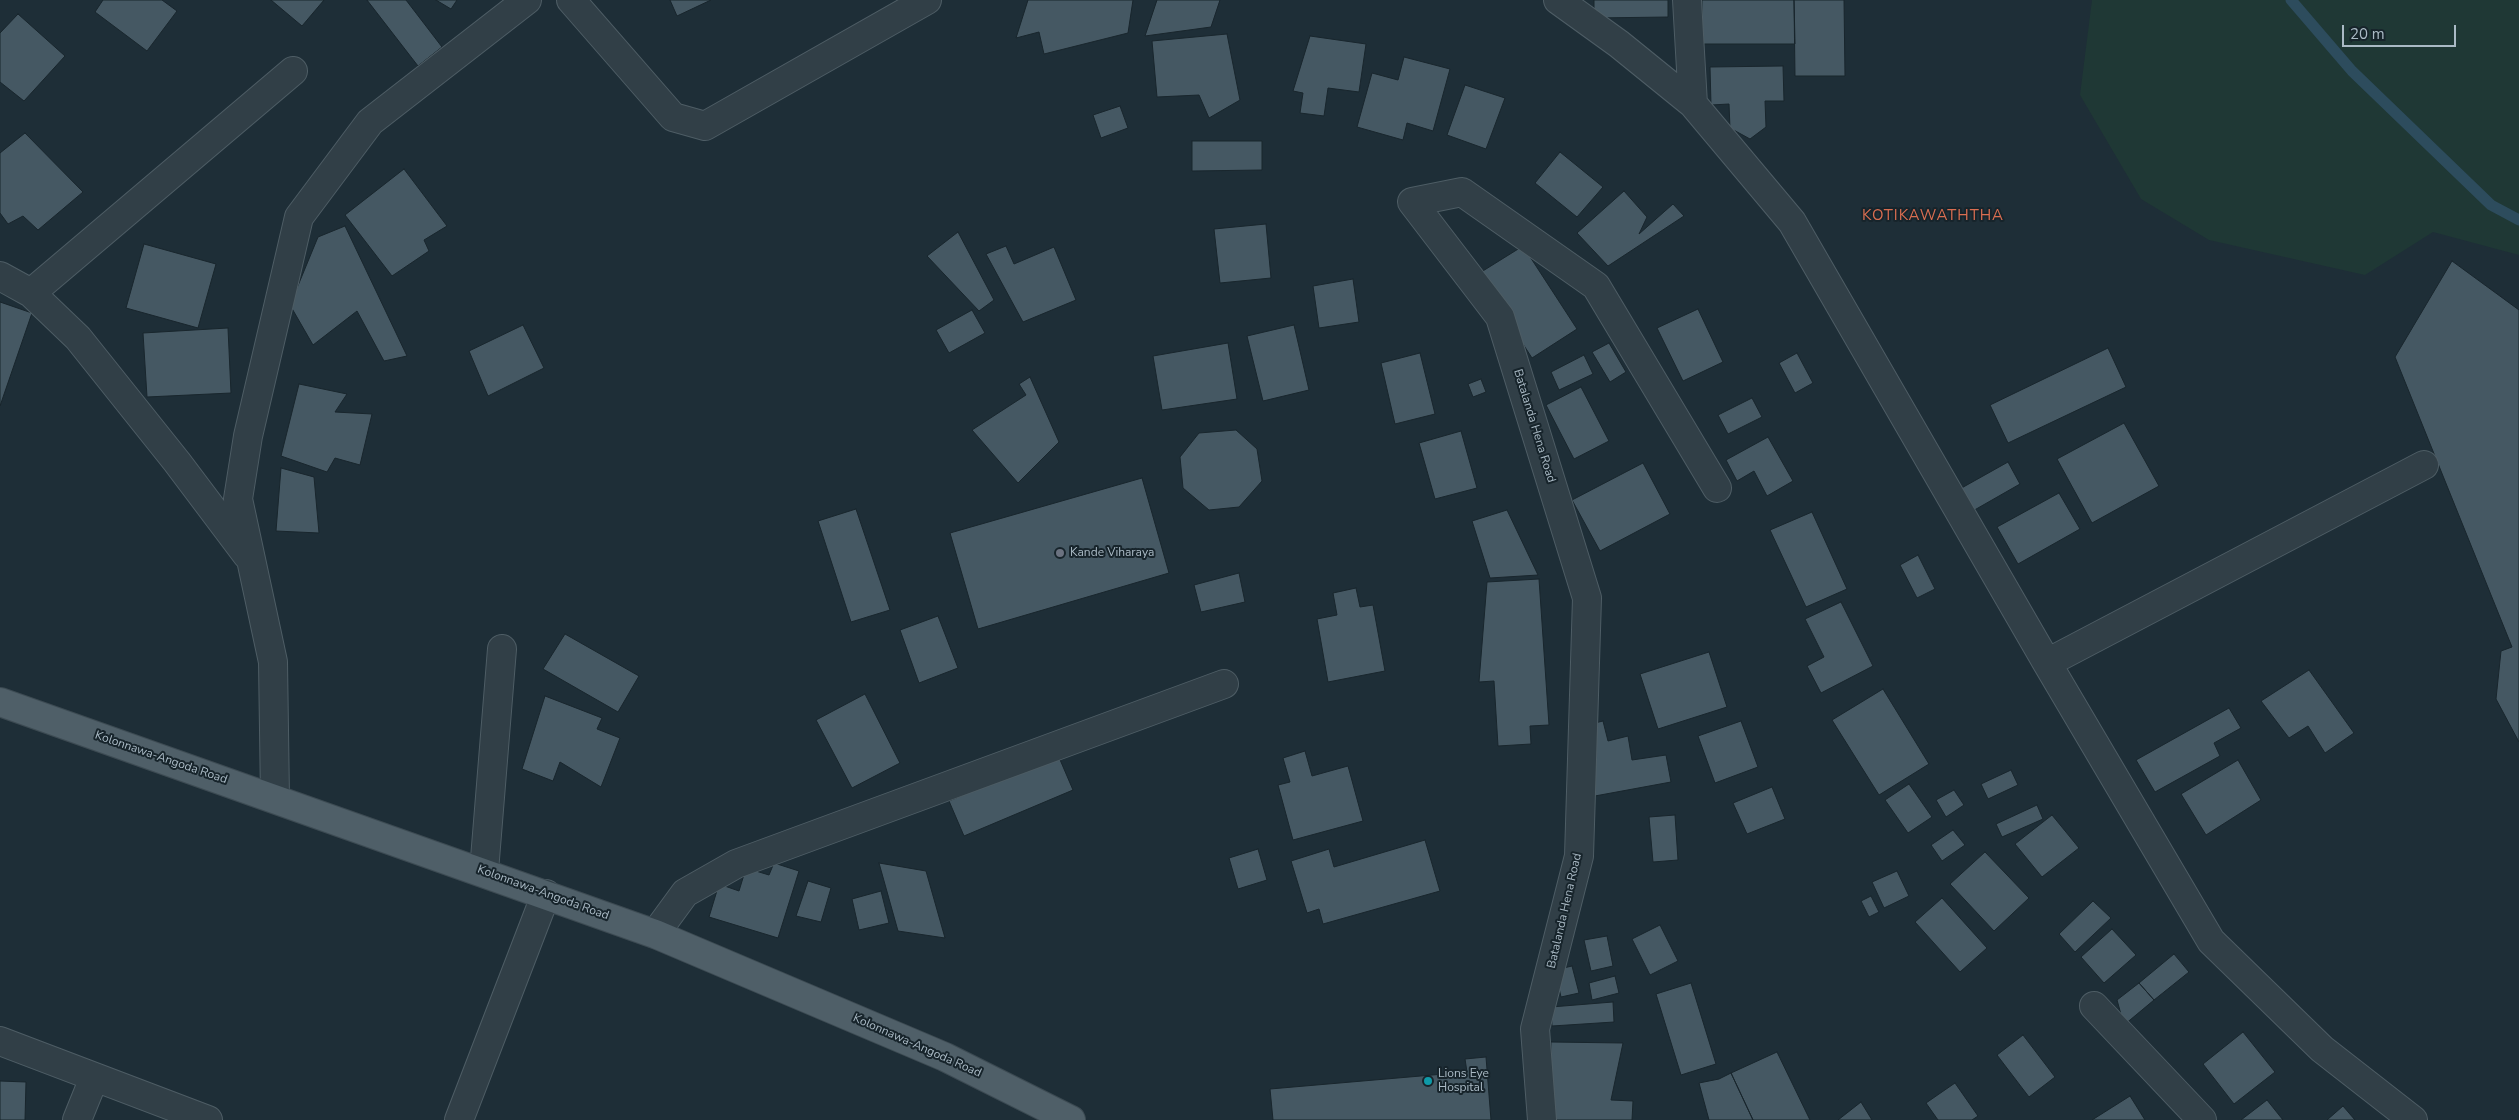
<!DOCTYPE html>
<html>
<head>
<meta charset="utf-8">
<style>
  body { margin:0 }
  #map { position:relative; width:2519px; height:1120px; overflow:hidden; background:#1e2e37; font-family:"Nunito Sans",sans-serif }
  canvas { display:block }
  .scale { position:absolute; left:2342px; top:25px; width:114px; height:22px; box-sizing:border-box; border:2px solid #aabac5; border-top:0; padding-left:6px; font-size:15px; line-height:18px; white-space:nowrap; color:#aabac5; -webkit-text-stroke:4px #17242b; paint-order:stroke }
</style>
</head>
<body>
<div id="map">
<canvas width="2519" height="1120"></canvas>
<div class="scale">20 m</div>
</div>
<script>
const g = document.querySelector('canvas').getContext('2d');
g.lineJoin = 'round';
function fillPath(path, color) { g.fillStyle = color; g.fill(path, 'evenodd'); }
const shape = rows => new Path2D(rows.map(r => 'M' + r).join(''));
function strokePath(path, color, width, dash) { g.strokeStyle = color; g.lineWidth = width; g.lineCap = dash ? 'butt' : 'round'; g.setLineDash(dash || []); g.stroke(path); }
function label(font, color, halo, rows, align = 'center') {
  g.font = font + ' "Nunito Sans",sans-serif'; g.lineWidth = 4; g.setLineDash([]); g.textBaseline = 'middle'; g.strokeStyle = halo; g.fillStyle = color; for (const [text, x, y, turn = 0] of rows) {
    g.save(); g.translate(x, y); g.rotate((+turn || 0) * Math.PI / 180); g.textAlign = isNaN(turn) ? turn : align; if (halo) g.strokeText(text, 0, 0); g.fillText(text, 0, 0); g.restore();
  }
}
fillPath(shape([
  [2092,0,2519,0,2519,255,2433,232,2365,275,2209,240,2141,199,2080,95]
]), '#1f3835');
strokePath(shape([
  [2291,0,2352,71,2491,205,2519,220]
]), '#2d4c5d', 11);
const building = shape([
  [103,0,162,0,177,11,147,51,95,12,103,0],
  [271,0,324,0,302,26,271,0],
  [367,0,406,0,442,47,418,66,367,0],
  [436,0,457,0,451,9,436,0],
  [670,0,711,0,677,16,670,0],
  [1028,0,1133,0,1128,33,1044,54,1039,32,1016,38,1028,0],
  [1157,0,1220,0,1211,27,1145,36,1157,0],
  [1594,0,1668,0,1668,17,1594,18,1594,0],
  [1702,0,1794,0,1795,44,1702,44,1702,0],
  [1794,0,1844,0,1845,76,1795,76,1794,0],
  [18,14,65,56,24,101,0,82,0,33,18,14],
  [1227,34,1240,100,1209,118,1199,95,1157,97,1152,41,1227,34],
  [1310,36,1366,44,1359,92,1328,88,1324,116,1300,113,1303,93,1293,91,1310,36],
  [1404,57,1450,69,1433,131,1407,123,1403,140,1357,127,1372,73,1398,80,1404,57],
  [1783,66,1784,101,1765,101,1766,127,1750,139,1730,128,1729,104,1711,105,1710,67,1783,66],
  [1465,85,1505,98,1486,149,1447,135,1465,85],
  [1120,106,1128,128,1101,138,1093,115,1120,106],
  [25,133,83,192,38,230,23,216,8,224,0,213,0,153,25,133],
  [1192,141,1262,141,1262,170,1192,171,1192,141],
  [1560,152,1603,187,1577,217,1535,183,1560,152],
  [404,169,447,226,424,240,429,251,392,276,345,215,404,169],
  [1624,191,1647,217,1639,234,1673,204,1684,216,1608,266,1577,233,1624,191],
  [1266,224,1271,278,1220,283,1214,229,1266,224],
  [345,226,377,293,407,356,384,361,357,311,313,345,290,305,318,237,345,226],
  [958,232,994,300,979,311,927,256,958,232],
  [144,244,216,264,198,328,126,308,144,244],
  [1006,246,1014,264,1054,247,1076,300,1023,322,986,254,1006,246],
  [1523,246,1577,329,1532,358,1478,274,1523,246],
  [2452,261,2519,310,2519,742,2496,699,2501,651,2512,647,2395,357,2452,261],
  [1353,279,1359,322,1319,328,1313,286,1353,279],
  [0,302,32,313,0,406,0,302],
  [1698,309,1723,362,1683,381,1657,328,1698,309],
  [972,310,985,333,949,353,936,330,972,310],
  [523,325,544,368,488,396,469,351,523,325],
  [1294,325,1309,390,1263,401,1247,336,1294,325],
  [228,328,231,393,147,397,143,333,228,328],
  [1228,343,1237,399,1162,410,1153,356,1228,343],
  [1609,343,1626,372,1610,382,1592,352,1609,343],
  [2108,348,2126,387,2008,443,1990,405,2108,348],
  [1420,353,1435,414,1395,424,1381,363,1420,353],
  [1797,353,1813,383,1795,393,1779,363,1797,353],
  [1584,355,1593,374,1559,390,1551,372,1584,355],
  [1030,377,1059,442,1018,483,972,430,1026,395,1019,384,1030,377],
  [1481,379,1486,392,1473,397,1468,384,1481,379],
  [299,384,347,394,335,412,372,414,360,465,335,458,327,472,281,456,299,384],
  [1581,387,1609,441,1574,459,1546,405,1581,387],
  [1752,398,1762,417,1728,434,1718,415,1752,398],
  [2124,423,2159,486,2092,523,2057,459,2124,423],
  [1236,430,1257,449,1262,481,1239,507,1209,510,1183,488,1180,457,1199,433,1236,430],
  [1461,431,1477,488,1435,499,1419,443,1461,431],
  [1768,437,1793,481,1767,496,1754,471,1737,481,1726,460,1768,437],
  [2008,462,2020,484,1971,512,1958,490,2008,462],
  [1643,463,1670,514,1600,551,1572,500,1643,463],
  [281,468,314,477,319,533,276,531,281,468],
  [1142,478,1169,573,978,629,950,533,1142,478],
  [2059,493,2080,529,2018,564,1997,527,2059,493],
  [856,509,890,610,851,622,818,521,856,509],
  [1507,510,1538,575,1490,578,1472,521,1507,510],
  [1812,512,1847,589,1806,607,1770,530,1812,512],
  [1918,555,1935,589,1917,598,1900,565,1918,555],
  [1239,573,1245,602,1201,612,1194,585,1239,573],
  [1539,579,1549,725,1530,726,1531,744,1498,746,1494,681,1479,682,1487,582,1539,579],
  [1356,588,1360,607,1373,605,1385,671,1328,682,1317,619,1337,615,1333,593,1356,588],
  [1841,602,1873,666,1821,693,1807,666,1824,657,1805,619,1841,602],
  [938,616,958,668,919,683,900,630,938,616],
  [565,634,639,676,618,712,543,669,565,634],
  [1709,652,1727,707,1658,729,1640,674,1709,652],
  [2309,670,2354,733,2325,753,2308,726,2289,738,2261,701,2309,670],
  [1883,689,1929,764,1879,795,1832,720,1883,689],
  [865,694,900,763,852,788,816,720,865,694],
  [545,696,602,718,597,729,620,738,601,787,560,762,553,781,522,769,545,696],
  [2229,708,2241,728,2214,743,2220,756,2155,792,2136,760,2229,708],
  [1603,721,1608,741,1628,736,1632,760,1666,755,1671,782,1584,798,1587,725,1603,721],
  [1741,721,1758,767,1715,783,1698,736,1741,721],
  [1305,751,1312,776,1348,766,1363,821,1293,840,1278,785,1290,782,1283,758,1305,751],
  [1058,755,1073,790,964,836,949,801,1058,755],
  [2238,760,2261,800,2206,835,2181,794,2238,760],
  [2011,770,2018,785,1988,799,1981,784,2011,770],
  [1909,784,1932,817,1908,833,1885,800,1909,784],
  [1772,787,1785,819,1747,834,1733,803,1772,787],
  [1954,790,1964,805,1946,817,1936,800,1954,790],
  [2037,805,2043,819,2002,837,1996,824,2037,805],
  [1675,815,1678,860,1653,862,1649,817,1675,815],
  [2052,815,2079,848,2042,877,2015,844,2052,815],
  [1953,830,1965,845,1942,861,1931,845,1953,830],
  [1425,840,1440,891,1323,924,1319,909,1307,913,1291,861,1329,849,1334,867,1425,840],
  [1258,849,1267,880,1238,889,1229,858,1258,849],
  [1985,852,2029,898,1994,931,1950,884,1985,852],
  [774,863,799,871,778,938,709,917,719,884,739,891,746,868,769,875,774,863],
  [879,863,926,871,945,938,898,931,879,863],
  [1897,871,1909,896,1884,908,1872,882,1897,871],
  [808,881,831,888,821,922,796,916,808,881],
  [881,891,889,923,859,930,852,899,881,891],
  [1871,896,1879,912,1869,917,1861,901,1871,896],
  [1942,898,1987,948,1960,972,1915,922,1942,898],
  [2093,901,2111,918,2075,952,2059,934,2093,901],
  [1660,925,1678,961,1650,975,1632,939,1660,925],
  [2112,929,2136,955,2104,983,2081,957,2112,929],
  [1607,936,1613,966,1591,971,1584,940,1607,936],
  [2174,954,2189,972,2154,1000,2139,983,2174,954],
  [1572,966,1579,993,1561,997,1555,970,1572,966],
  [1615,976,1619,993,1592,1000,1589,983,1615,976],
  [1691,983,1716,1064,1681,1075,1656,994,1691,983],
  [2139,983,2154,1000,2124,1025,2117,1000,2139,983],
  [1613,1002,1614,1022,1552,1026,1551,1007,1613,1002],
  [2243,1032,2275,1072,2234,1104,2203,1064,2243,1032],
  [2023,1035,2055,1077,2029,1097,1997,1055,2023,1035],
  [1551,1042,1623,1043,1611,1100,1633,1101,1632,1120,1550,1120,1551,1042],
  [1777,1052,1810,1120,1753,1120,1731,1073,1777,1052],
  [1486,1057,1491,1120,1273,1120,1270,1089,1467,1072,1465,1059,1486,1057],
  [1731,1073,1753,1120,1709,1120,1699,1083,1719,1079,1731,1073],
  [0,1081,26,1082,25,1120,0,1120,0,1081],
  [1955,1083,1978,1116,1972,1120,1938,1120,1926,1103,1955,1083],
  [2130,1096,2145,1120,2092,1120,2130,1096],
  [2267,1100,2283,1120,2241,1120,2267,1100],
  [1861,1102,1872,1120,1838,1120,1861,1102],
  [2343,1106,2355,1120,2327,1120,2343,1106]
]);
fillPath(building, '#455863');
strokePath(building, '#19262d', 1);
const minor = shape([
  [571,0,673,117,705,126,927,0],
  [1558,0,1619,44,1693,104,1792,222,2047,663,2211,941,2322,1049,2413,1120],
  [1687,0,1693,104],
  [0,276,31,293,78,338,177,462,247,555],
  [31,293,293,71],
  [2047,663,2424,465],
  [275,798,273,662,238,499,248,436,299,217,370,122,527,0],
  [484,871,502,649],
  [655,934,685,893,736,864,1224,684],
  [2094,1006,2202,1120],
  [0,1041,208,1120],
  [77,1120,94,1078],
  [459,1120,546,894],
  [1542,1120,1535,1029,1579,856,1587,598,1500,317,1412,202,1462,192,1596,286,1717,488]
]);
const primary = shape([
  [0,702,655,934,945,1057,1071,1120]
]);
strokePath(minor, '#4e5d65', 30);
strokePath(primary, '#3d4b53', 30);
strokePath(minor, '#313f47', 28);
strokePath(primary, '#4f5f68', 28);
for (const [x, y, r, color] of [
  [1060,553,5,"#6b7280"],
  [1428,1081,5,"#0f9aa8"]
]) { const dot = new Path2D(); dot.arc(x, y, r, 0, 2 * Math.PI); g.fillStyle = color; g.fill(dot); strokePath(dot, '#17242b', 2); }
label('12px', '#aabac5', '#17242b', [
  ["Batalanda Hena Road",1534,426,73],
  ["Kolonnawa-Angoda Road",161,758,19],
  ["Kolonnawa-Angoda Road",543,893,20],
  ["Batalanda Hena Road",1565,911,-77],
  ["Kolonnawa-Angoda Road",917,1046,24]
]);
label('12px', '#aabac5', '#17242b', [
  ["Kande Viharaya",1070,553],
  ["Lions Eye",1438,1074],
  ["Hospital",1438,1088]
], 'left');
g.letterSpacing = '1px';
label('15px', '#da6e51', '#17242b', [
  ["KOTIKAWATHTHA",1933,216]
]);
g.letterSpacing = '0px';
</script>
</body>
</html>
